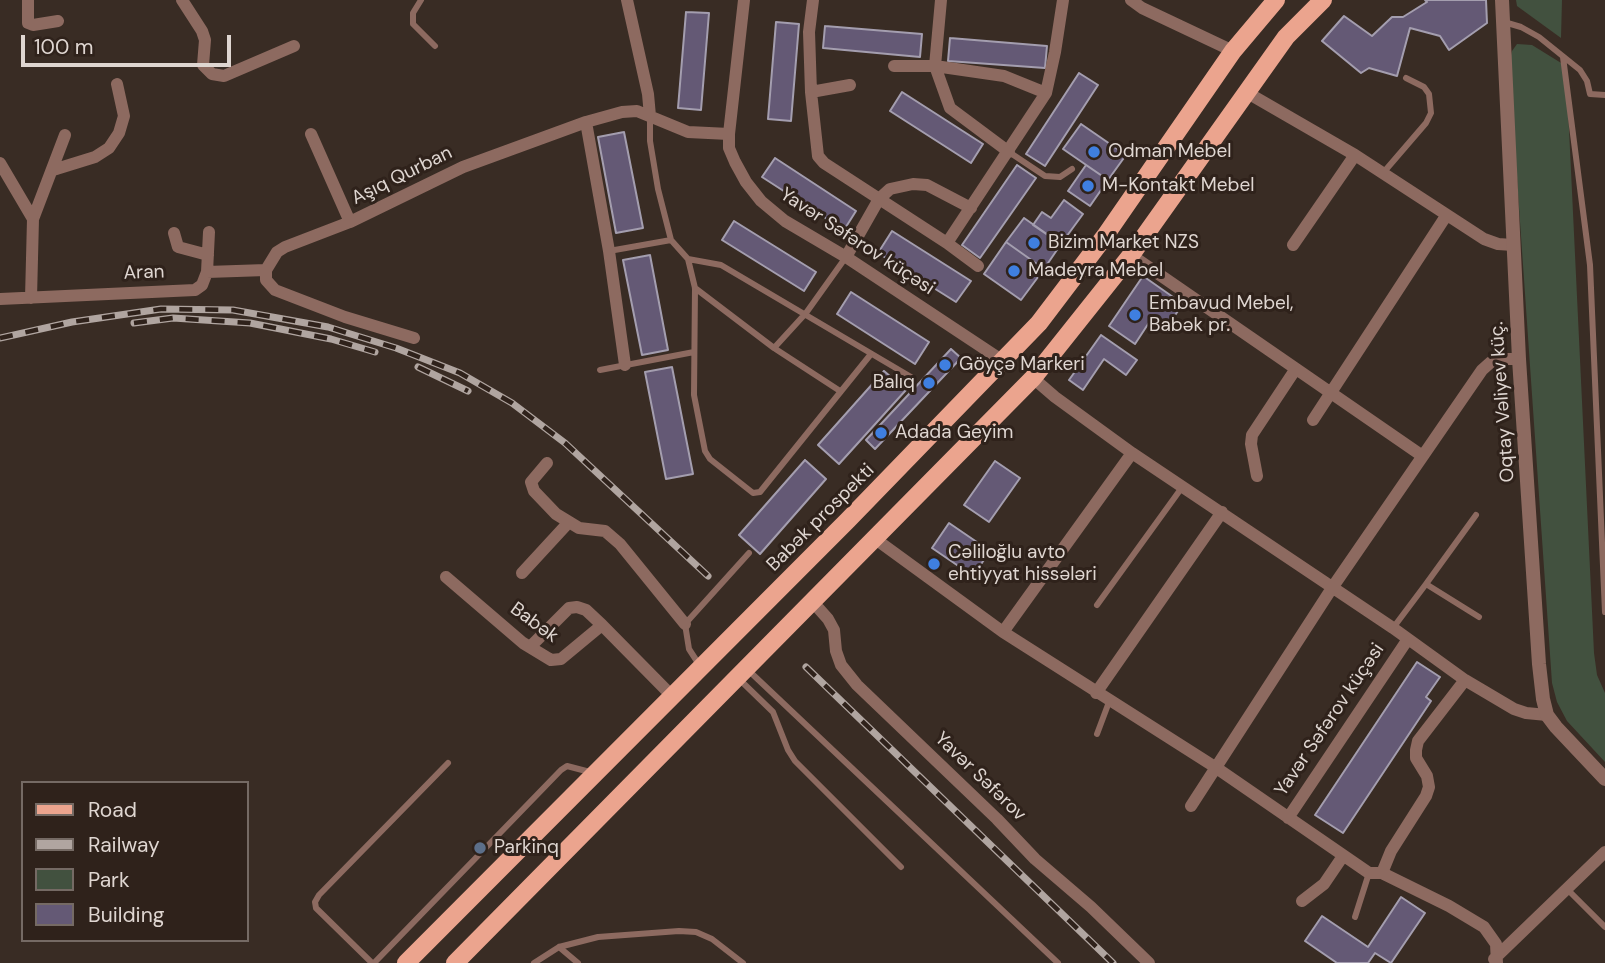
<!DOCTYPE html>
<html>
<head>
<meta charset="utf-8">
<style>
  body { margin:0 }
  #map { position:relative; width:1605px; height:963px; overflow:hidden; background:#392c24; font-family:"DM Sans",sans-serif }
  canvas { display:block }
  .legend { position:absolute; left:21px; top:781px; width:228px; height:161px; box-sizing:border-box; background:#2f221b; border:2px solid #756a64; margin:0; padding:9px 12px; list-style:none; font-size:21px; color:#dfd6d1 }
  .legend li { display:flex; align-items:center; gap:14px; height:35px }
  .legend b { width:35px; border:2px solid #756a64 }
  .scale { position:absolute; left:21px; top:35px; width:210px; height:32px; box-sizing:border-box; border:4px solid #dfd6d1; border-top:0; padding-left:9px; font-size:21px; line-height:24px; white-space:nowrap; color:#dfd6d1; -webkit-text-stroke:5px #2f221b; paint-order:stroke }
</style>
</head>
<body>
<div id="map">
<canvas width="1605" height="963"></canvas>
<ul class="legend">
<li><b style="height:9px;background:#eba48e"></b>Road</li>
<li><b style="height:9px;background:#b0a5a0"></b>Railway</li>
<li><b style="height:19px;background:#42513f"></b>Park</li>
<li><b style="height:19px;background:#645975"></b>Building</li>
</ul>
<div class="scale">100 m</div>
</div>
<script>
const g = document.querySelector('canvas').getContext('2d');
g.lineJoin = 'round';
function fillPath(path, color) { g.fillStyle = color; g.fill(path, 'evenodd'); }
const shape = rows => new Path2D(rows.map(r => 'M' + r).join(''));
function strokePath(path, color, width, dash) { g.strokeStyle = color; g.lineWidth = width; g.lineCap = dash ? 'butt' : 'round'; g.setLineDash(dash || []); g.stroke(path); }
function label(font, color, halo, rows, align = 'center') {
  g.font = font + ' "DM Sans",sans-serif'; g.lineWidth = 6; g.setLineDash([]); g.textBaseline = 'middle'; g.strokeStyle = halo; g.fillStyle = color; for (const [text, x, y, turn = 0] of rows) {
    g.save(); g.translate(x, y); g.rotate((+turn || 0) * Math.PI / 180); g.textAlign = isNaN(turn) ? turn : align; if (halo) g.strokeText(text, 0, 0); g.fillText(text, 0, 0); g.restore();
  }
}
fillPath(shape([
  [1516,0,1562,0,1561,38,1517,6],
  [1517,44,1532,45,1566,66,1594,653,1597,675,1605,693,1605,762,1567,721,1557,702,1552,683,1509,63,1512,51]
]), '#42513f');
const building = shape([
  [1425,0,1486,0,1487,23,1449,50,1440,36,1410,28,1397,76,1369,68,1361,73,1322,41,1344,16,1372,36,1392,17,1403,17,1427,2,1425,0],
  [686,12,709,13,701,110,678,108,686,12],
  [776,22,799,24,791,121,768,119,776,22],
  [825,26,922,34,920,57,823,48,825,26],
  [950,38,1047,46,1045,68,948,61,950,38],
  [1079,73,1098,85,1045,166,1026,154,1079,73],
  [902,92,983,144,971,163,890,111,902,92],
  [1081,124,1126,155,1108,180,1063,149,1081,124],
  [624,132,643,228,616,233,598,137,624,132],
  [775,158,856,211,844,230,762,177,775,158],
  [1017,165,1036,178,980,258,962,245,1017,165],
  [1086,165,1108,180,1090,206,1068,191,1086,165],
  [1064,200,1083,214,1061,244,1033,225,1042,212,1051,218,1064,200],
  [1024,218,1061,244,1044,269,1006,242,1024,218],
  [734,221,816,272,804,291,722,240,734,221],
  [892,231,971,281,956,302,878,253,892,231],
  [1006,242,1044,269,1021,300,984,274,1006,242],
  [650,255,668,350,642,355,623,260,650,255],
  [1143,276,1183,304,1168,325,1154,315,1135,344,1109,326,1143,276],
  [851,292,929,342,915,364,837,314,851,292],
  [1101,335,1137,360,1126,375,1104,359,1083,390,1069,380,1101,335],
  [951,349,961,358,875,449,866,440,951,349],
  [672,367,693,474,666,479,645,372,672,367],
  [884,371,906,390,839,464,818,445,884,371],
  [805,460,826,479,760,554,739,535,805,460],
  [995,461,1020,478,989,522,964,505,995,461],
  [949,523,990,551,973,576,932,548,949,523],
  [1417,662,1440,677,1426,697,1431,701,1343,833,1315,815,1417,662],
  [1401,897,1425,913,1391,963,1375,953,1368,963,1337,963,1305,941,1322,916,1368,947,1401,897]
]);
fillPath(building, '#645975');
strokePath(building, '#a49eaf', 2);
strokePath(shape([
  [421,0,413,13,413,24,435,46],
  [1504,22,1521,27,1539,37,1580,70,1587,81,1590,94,1605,95],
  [1563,57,1590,265,1605,612],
  [650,118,650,141,658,189,671,240,688,259],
  [1009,152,1045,176,1060,177,1072,169],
  [1383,173,1426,123,1431,113,1429,94,1424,87,1406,78],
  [609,251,671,240],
  [695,288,774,348,840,391],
  [774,348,806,313,846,257],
  [871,354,760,492,753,493,710,459,705,451,694,395,695,288,688,259,721,265,911,377],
  [600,370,694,352],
  [1476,515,1426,584,1479,617],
  [1097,605,1183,486],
  [1393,628,1426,584],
  [700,666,689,649,685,624,749,553],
  [748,670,1058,963],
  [739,679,773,712,788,750,795,761,901,867],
  [1097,734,1109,702],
  [1567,889,1605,927],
  [1355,917,1369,873],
  [559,947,578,963],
  [372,963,316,908,315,902,319,895,448,763],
  [374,963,561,770,567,766,590,772],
  [534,963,559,947,598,937,679,931,696,932,712,939,743,963]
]), '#8d6a60', 6);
strokePath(shape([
  [28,0,28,23,33,25,58,21],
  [182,0,202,31,205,40,203,65,212,74,224,76,294,46],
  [627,0,648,94,650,116],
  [744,0,729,134,729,148,735,162,746,182,761,201,785,221,846,257,1003,361],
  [813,0,809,32,811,92,818,156,824,163,947,243,978,266],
  [941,0,935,66,1004,76,1046,93],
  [1131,0,1142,8,1233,51],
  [894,66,935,66,950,108,1009,152],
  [811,92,850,85],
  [1246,92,1355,155,1484,239,1498,244,1513,245],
  [586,122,609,251,625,365],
  [311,134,350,222],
  [0,163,33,219],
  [53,170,95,157,109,148,119,133,124,116,117,84],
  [174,233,178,247,208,255],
  [947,243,1046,93,1055,52,1063,0],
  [1293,245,1355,155],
  [1131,255,1421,455],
  [846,257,879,199,890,189,913,184,927,185,971,208],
  [207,272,266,270],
  [31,298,33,219,65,135],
  [0,299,195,290,202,285,207,272,209,232],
  [414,338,345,317,275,290,266,280,266,270,277,252,285,247,350,222,463,167,586,122,622,112,637,111,688,132,729,134],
  [1033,378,1055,397,1132,453,1393,628,1465,680,1514,709,1526,713,1547,715],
  [1313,420,1446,216],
  [547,463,531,482,534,491,556,514,579,528,605,531,620,544,685,624],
  [1257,476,1251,444,1252,435,1295,370],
  [874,538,1003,632,1215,767,1369,873,1382,873,1449,906,1484,927,1496,944,1497,963],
  [522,573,569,522],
  [446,577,523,643,551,660,561,659,602,625],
  [812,601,828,619,834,630,836,651,841,665,857,685,997,819,1035,859,1091,907,1149,963],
  [1003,632,1132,453],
  [530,647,569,608,577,607,586,610,602,625,673,697],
  [1096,693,1222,512],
  [1191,806,1332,588,1482,370,1491,362,1499,359,1519,359],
  [1288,818,1408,639],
  [1382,873,1391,851,1426,796,1429,787,1427,776,1416,758,1416,750,1418,741,1465,680],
  [1302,901,1324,884,1343,856],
  [1494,959,1605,852]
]), '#8d6a60', 12);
strokePath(shape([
  [1502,0,1519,359,1539,664,1543,699,1547,715,1556,727,1605,779]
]), '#8d6a60', 14);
strokePath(shape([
  [406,963,848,520,1039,323,1105,236,1233,51,1276,0],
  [455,963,1033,378,1131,255,1286,37,1323,0]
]), '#eba48e', 18);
const rail = shape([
  [134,323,173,318,250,323,331,339,375,352],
  [0,338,72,322,161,309,233,310,328,327,396,348,460,373,512,403,565,443,708,576],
  [418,367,468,391],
  [806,667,1113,963]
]);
strokePath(rail, '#b0a5a0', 7);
strokePath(rail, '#2f221b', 4.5, [13]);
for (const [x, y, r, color] of [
  [1094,152,7,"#3f7fe0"],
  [1088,186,7,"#3f7fe0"],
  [1034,243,7,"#3f7fe0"],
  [1014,271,7,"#3f7fe0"],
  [1135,315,7,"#3f7fe0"],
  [945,365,7,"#3f7fe0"],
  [929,383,7,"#3f7fe0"],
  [881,433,7,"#3f7fe0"],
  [934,564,7,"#3f7fe0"],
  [480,848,7,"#5c6f8a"]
]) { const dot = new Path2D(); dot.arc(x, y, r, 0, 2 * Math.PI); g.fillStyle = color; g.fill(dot); strokePath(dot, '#2f221b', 2.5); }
label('19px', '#dfd6d1', '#2f221b', [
  ["Odman Mebel",1108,152],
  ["M-Kontakt Mebel",1102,186],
  ["Bizim Market NZS",1048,243],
  ["Madeyra Mebel",1028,271],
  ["Embavud Mebel,",1149,304],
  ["Babək pr.",1149,326],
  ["Göyçə Markeri",959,365],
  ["Balıq",915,383,"right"],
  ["Adada Geyim",895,433],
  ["Cəliloğlu avto",948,553],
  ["ehtiyyat hissələri",948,575],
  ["Parkinq",494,848]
], 'left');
label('19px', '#dfd6d1', '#2f221b', [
  ["Aşıq Qurban",402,176,-26],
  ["Yavər Səfərov küçəsi",857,242,33],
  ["Aran",144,273,-2],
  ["Oqtay Vəliyev küç.",1503,402,-94],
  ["Babək prospekti",821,518,-45],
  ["Babək",534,623,36],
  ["Yavər Səfərov küçəsi",1330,720,-56],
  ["Yavər Səfərov",980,777,44]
]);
</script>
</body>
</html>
